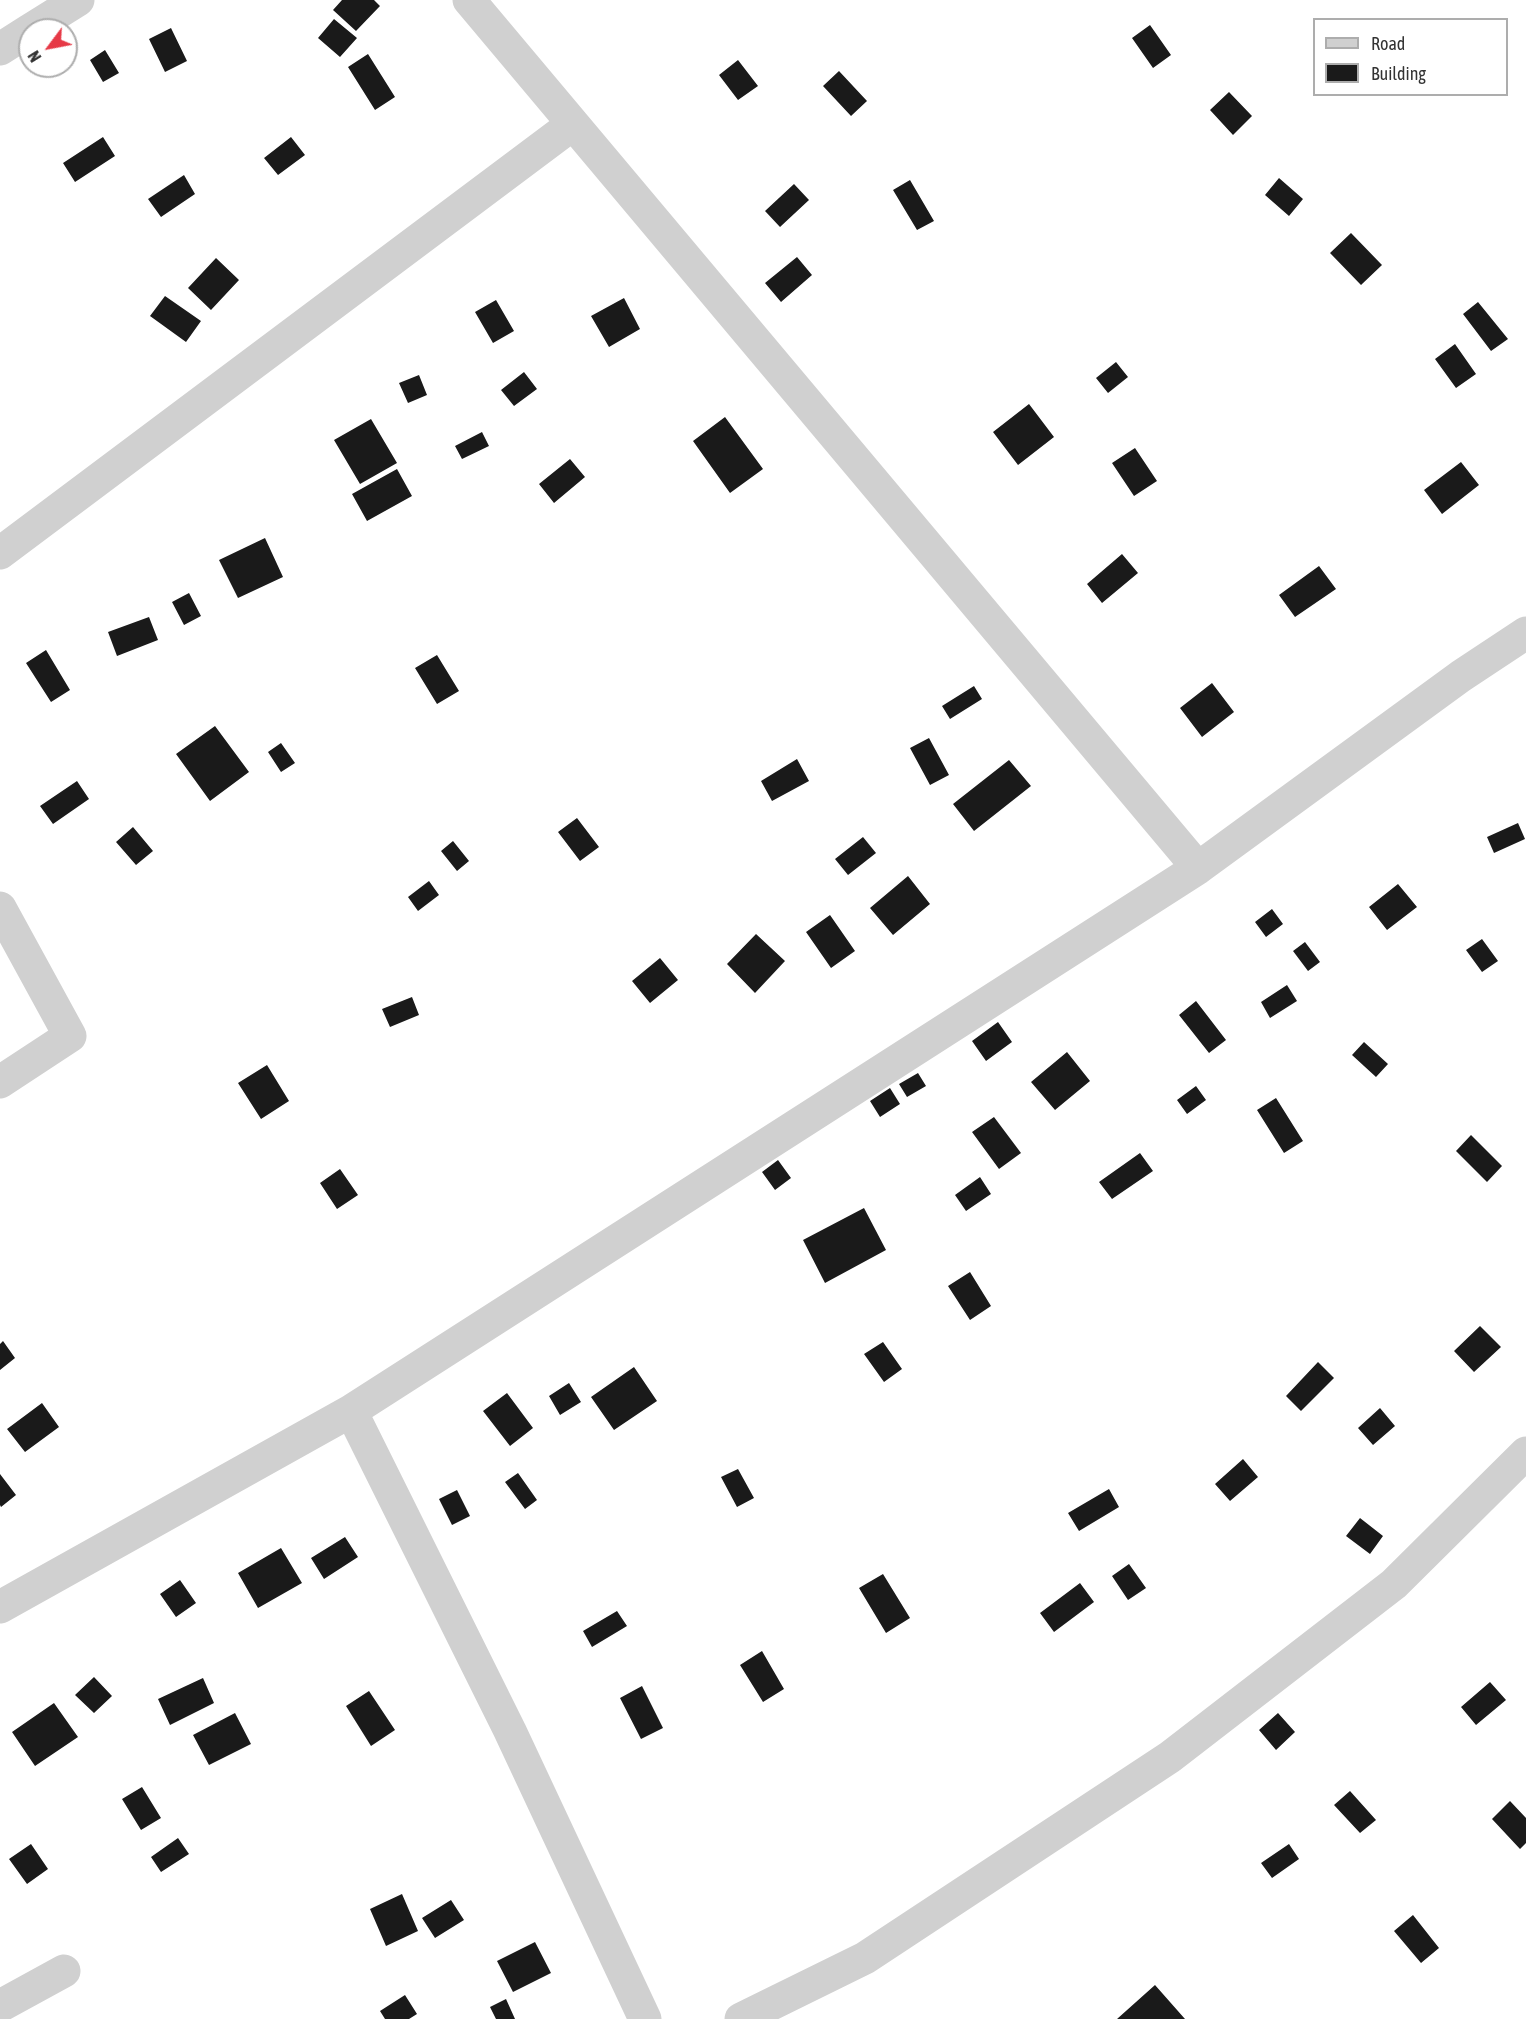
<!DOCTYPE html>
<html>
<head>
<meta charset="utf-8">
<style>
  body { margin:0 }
  #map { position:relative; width:1526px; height:2019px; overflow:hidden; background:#fff; font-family:"Asap Condensed",sans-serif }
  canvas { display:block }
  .legend { position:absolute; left:1313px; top:18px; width:195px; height:78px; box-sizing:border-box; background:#fff; border:2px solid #adadad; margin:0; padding:8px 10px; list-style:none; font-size:18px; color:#333 }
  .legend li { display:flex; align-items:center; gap:12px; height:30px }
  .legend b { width:30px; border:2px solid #adadad }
  .north { position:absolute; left:18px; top:18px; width:60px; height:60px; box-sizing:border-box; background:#fff; border:2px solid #adadad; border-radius:50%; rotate:238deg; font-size:16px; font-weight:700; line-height:24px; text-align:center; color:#333 }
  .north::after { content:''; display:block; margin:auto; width:21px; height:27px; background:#e63946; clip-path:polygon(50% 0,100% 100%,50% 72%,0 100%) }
</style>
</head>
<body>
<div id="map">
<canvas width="1526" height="2019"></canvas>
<ul class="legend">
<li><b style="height:8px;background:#d0d0d0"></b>Road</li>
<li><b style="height:16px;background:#1a1a1a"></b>Building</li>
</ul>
<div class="north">N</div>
</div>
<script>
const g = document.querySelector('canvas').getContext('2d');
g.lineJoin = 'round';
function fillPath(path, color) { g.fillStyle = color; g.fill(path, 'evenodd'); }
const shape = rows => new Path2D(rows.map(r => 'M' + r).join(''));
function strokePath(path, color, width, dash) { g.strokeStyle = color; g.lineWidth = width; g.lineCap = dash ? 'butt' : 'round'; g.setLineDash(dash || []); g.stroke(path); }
fillPath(shape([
  [342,0,374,0,380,6,356,31,333,10],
  [334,19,357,38,340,57,318,38],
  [1150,25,1171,55,1153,68,1132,38],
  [171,28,187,61,165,72,149,39],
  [105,50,119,73,103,82,90,60],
  [368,54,395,97,375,110,348,67],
  [738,60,758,86,738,100,719,75],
  [839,71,867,101,851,116,823,86],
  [1229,92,1252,116,1233,135,1210,110],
  [103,137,115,156,75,182,63,163],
  [291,137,305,155,278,175,264,158],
  [184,175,195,194,161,217,148,199],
  [1279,178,1303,199,1289,216,1265,195],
  [910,180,934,221,917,230,893,190],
  [794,184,809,200,780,227,765,211],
  [1351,233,1382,265,1361,285,1330,253],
  [797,257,812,275,781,302,765,283],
  [216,258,239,280,211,310,188,288],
  [165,296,201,321,186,342,150,316],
  [624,298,640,329,609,347,591,316],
  [496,300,514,331,493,343,475,312],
  [1478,302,1508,339,1491,351,1463,314],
  [1455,344,1476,374,1456,388,1435,359],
  [1116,362,1128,377,1108,393,1096,378],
  [524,372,537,389,514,406,501,390],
  [419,375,427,395,408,403,399,383],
  [1029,404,1054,437,1018,465,993,432],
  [725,417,763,469,730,493,693,441],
  [371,419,397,463,360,484,334,440],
  [482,432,489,446,462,459,455,446],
  [1135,448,1157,481,1134,496,1112,463],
  [570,459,585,477,554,503,539,484],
  [1461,462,1479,485,1442,514,1424,490],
  [397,469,412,496,367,521,352,494],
  [265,538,283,577,238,598,219,560],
  [1122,554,1138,573,1102,603,1087,584],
  [1319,566,1336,589,1295,617,1279,595],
  [189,593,201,616,184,625,172,602],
  [149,617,158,640,117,656,108,632],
  [46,650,70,690,51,702,26,663],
  [437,655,459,691,437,704,415,668],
  [1212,683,1234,712,1202,737,1180,708],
  [974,686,982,699,950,719,942,706],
  [215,726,249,772,210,801,176,754],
  [929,738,949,775,930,785,910,748],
  [281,743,295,763,281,772,268,752],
  [797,759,809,781,772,801,761,781],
  [1009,760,1031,786,974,831,953,804],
  [77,781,89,799,53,824,40,806],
  [577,818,599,847,580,861,558,832],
  [1518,823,1525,839,1494,853,1487,837],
  [133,827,153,851,136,865,116,842],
  [863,837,876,853,848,875,835,859],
  [453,841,469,861,457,871,441,851],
  [908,876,930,904,893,935,870,908],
  [429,881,439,895,418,911,408,897],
  [1398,884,1417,907,1387,930,1369,907],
  [1272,909,1283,924,1266,937,1255,922],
  [830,915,855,951,831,968,806,932],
  [756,934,785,961,755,993,727,964],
  [1482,939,1498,961,1482,972,1466,950],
  [1305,942,1320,962,1308,971,1293,951],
  [660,958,678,980,650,1003,632,981],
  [1287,985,1297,1001,1270,1018,1261,1002],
  [412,997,419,1015,390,1027,382,1009],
  [1196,1001,1226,1040,1209,1053,1179,1015],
  [998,1022,1012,1042,986,1061,972,1041],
  [1364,1042,1388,1064,1376,1077,1352,1055],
  [1067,1052,1090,1081,1055,1110,1031,1082],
  [267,1065,289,1101,261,1119,238,1083],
  [918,1073,926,1086,907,1097,899,1084],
  [1196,1086,1206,1100,1187,1114,1177,1100],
  [890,1088,900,1104,880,1117,870,1101],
  [1276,1098,1303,1141,1284,1153,1257,1110],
  [994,1117,1021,1153,999,1169,972,1132],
  [1471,1135,1502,1166,1487,1182,1456,1151],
  [1140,1153,1153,1171,1112,1199,1099,1182],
  [778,1160,791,1178,775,1190,762,1172],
  [340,1169,358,1195,337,1209,320,1183],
  [980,1177,991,1194,966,1211,955,1195],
  [864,1208,886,1250,825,1283,803,1240],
  [970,1272,991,1306,970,1320,948,1286],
  [1480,1326,1501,1347,1474,1372,1454,1351],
  [3,1341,15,1358,0,1370,0,1344],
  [883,1342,902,1369,884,1382,864,1354],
  [1318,1362,1334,1378,1301,1411,1286,1396],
  [634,1367,657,1401,614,1430,591,1397],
  [569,1383,581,1402,560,1415,549,1396],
  [507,1393,533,1428,510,1446,483,1411],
  [42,1403,59,1427,25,1452,7,1429],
  [1380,1408,1395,1426,1373,1445,1358,1428],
  [1243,1459,1258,1477,1230,1501,1215,1484],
  [738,1469,754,1498,737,1507,721,1477],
  [518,1473,537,1500,525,1509,505,1482],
  [0,1474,16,1495,1,1507,0,1505],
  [1109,1489,1119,1507,1079,1531,1068,1513],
  [457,1490,470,1516,452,1525,439,1499],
  [1360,1518,1383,1536,1370,1554,1346,1536],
  [345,1537,358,1557,324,1579,311,1558],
  [281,1548,302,1583,258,1608,238,1573],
  [1129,1564,1146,1588,1128,1600,1112,1576],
  [883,1574,910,1618,886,1633,859,1588],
  [180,1580,196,1603,176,1617,160,1594],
  [1080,1583,1094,1602,1054,1632,1040,1613],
  [617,1611,627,1626,592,1647,583,1631],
  [762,1651,784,1689,763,1702,740,1665],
  [94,1677,112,1696,94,1713,75,1695],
  [203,1678,214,1703,170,1725,158,1699],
  [1490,1682,1506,1700,1476,1725,1461,1707],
  [642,1686,663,1728,641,1739,620,1698],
  [369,1691,395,1730,371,1746,346,1706],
  [54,1703,78,1737,35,1766,12,1732],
  [235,1713,251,1744,209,1765,193,1735],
  [1278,1713,1295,1732,1276,1750,1259,1730],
  [142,1787,161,1818,141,1830,122,1799],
  [1350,1791,1376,1820,1360,1833,1334,1805],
  [1510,1801,1526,1818,1526,1843,1520,1849,1492,1819],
  [178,1838,189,1854,161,1872,151,1857],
  [31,1844,48,1869,27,1884,9,1859],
  [1289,1844,1299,1859,1272,1878,1261,1863],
  [402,1894,418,1931,386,1946,370,1909],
  [451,1900,464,1920,435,1938,422,1918],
  [1413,1915,1439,1948,1421,1963,1394,1931],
  [535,1942,551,1973,513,1992,497,1961],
  [1155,1985,1185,2019,1117,2019],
  [405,1995,417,2014,409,2019,385,2019,380,2011],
  [506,1999,515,2019,496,2019,490,2007]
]), '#1a1a1a');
strokePath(shape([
  [469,0,1198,868],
  [30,30,78,0],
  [0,49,30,30],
  [0,553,573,124],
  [0,908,70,1036,0,1082],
  [351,1411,510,1731,645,2019],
  [0,1607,351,1411,1198,868,1461,676,1526,633],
  [0,2006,64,1971],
  [741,2019,865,1958,1170,1757,1394,1584,1526,1453]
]), '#d0d0d0', 33);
</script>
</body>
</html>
